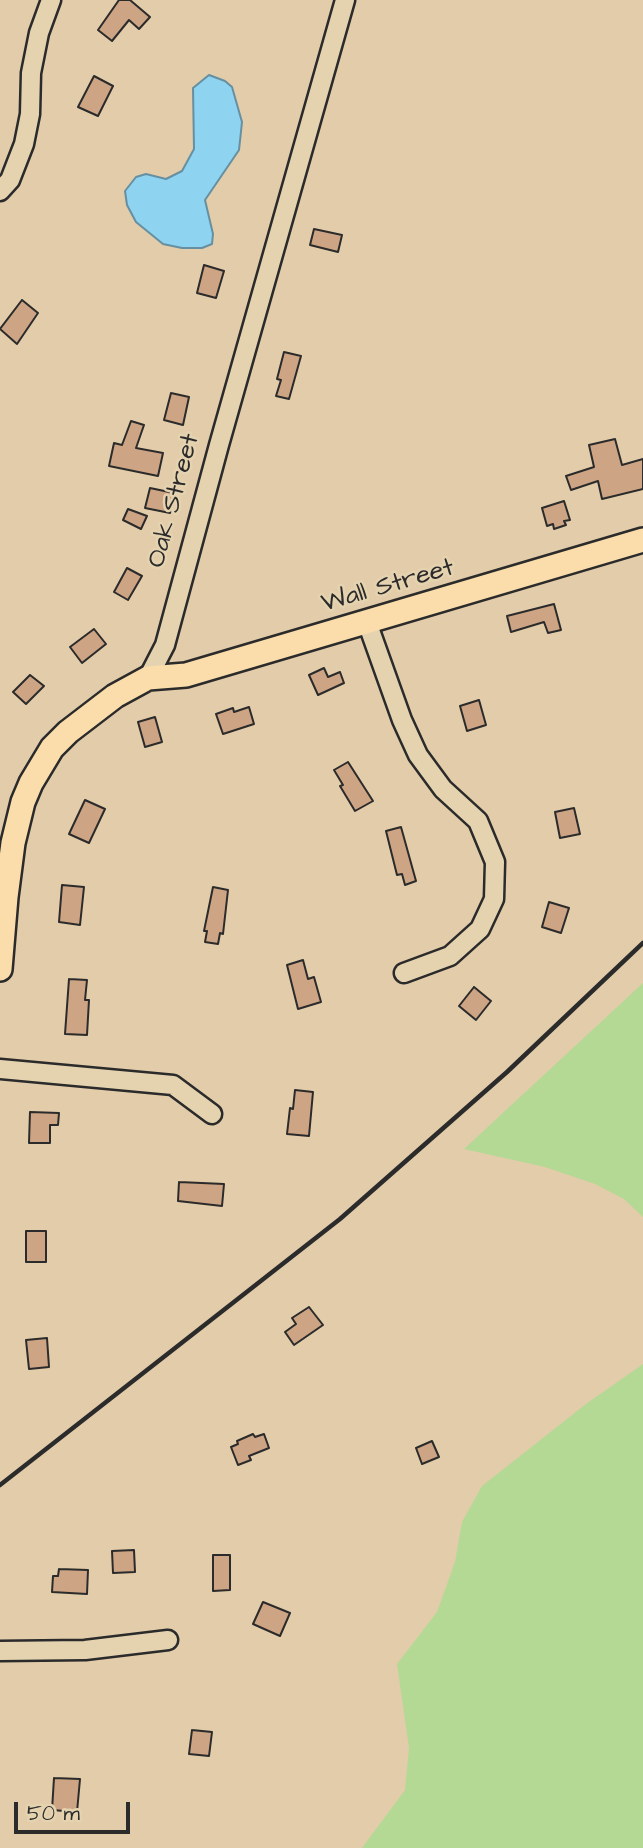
<!DOCTYPE html>
<html>
<head>
<meta charset="utf-8">
<style>
  body { margin:0 }
  #map { position:relative; width:643px; height:1848px; overflow:hidden; background:#e3cca9; font-family:"Architects Daughter",sans-serif }
  canvas { display:block }
  .scale { position:absolute; left:14px; top:1802px; width:116px; height:32px; box-sizing:border-box; border:4px solid #2b2b2b; border-top:0; padding-left:9px; font-size:21px; line-height:24px; white-space:nowrap; color:#2b2b2b; -webkit-text-stroke:5px #e5d3b0; paint-order:stroke }
</style>
</head>
<body>
<div id="map">
<canvas width="643" height="1848"></canvas>
<div class="scale">50 m</div>
</div>
<script>
const g = document.querySelector('canvas').getContext('2d');
g.lineJoin = 'round';
function fillPath(path, color) { g.fillStyle = color; g.fill(path, 'evenodd'); }
const shape = rows => new Path2D(rows.map(r => 'M' + r).join(''));
function strokePath(path, color, width, dash) { g.strokeStyle = color; g.lineWidth = width; g.lineCap = dash ? 'butt' : 'round'; g.setLineDash(dash || []); g.stroke(path); }
function label(font, color, halo, rows, align = 'center') {
  g.font = font + ' "Architects Daughter",sans-serif'; g.lineWidth = 5; g.setLineDash([]); g.textBaseline = 'middle'; g.strokeStyle = halo; g.fillStyle = color; for (const [text, x, y, turn = 0] of rows) {
    g.save(); g.translate(x, y); g.rotate((+turn || 0) * Math.PI / 180); g.textAlign = isNaN(turn) ? turn : align; if (halo) g.strokeText(text, 0, 0); g.fillText(text, 0, 0); g.restore();
  }
}
fillPath(shape([
  [643,983,643,1217,624,1199,595,1184,545,1167,464,1149],
  [643,1364,643,1848,362,1848,405,1790,409,1748,397,1664,437,1612,455,1562,462,1522,482,1486,586,1404]
]), '#b3d995');
const water = shape([
  [209,75,225,81,232,87,242,122,239,150,205,200,213,234,212,244,202,248,182,248,163,244,136,222,127,205,125,191,136,177,146,174,166,179,182,171,194,149,193,88,209,75]
]);
fillPath(water, '#8ed3f0');
strokePath(water, '#6690a1', 2);
const building = shape([
  [119,0,130,0,150,17,139,29,129,20,112,41,98,30,119,0],
  [94,76,113,86,98,116,78,107,94,76],
  [314,229,342,235,338,252,310,245,314,229],
  [204,265,224,271,216,298,197,293,204,265],
  [22,300,38,313,17,344,0,329,22,300],
  [284,352,301,356,289,399,276,396,281,380,277,379,284,352],
  [171,393,189,397,183,425,164,420,171,393],
  [131,421,144,425,136,448,163,453,158,476,109,466,114,443,122,445,131,421],
  [615,439,622,465,643,459,643,489,602,499,598,481,571,490,566,476,594,467,589,445,615,439],
  [150,488,174,493,170,513,145,508,150,488],
  [564,501,570,520,564,521,566,525,554,529,553,524,547,526,542,508,564,501],
  [128,509,147,516,141,529,123,520,128,509],
  [127,568,142,576,128,600,114,592,127,568],
  [554,604,561,630,548,633,544,622,511,632,507,616,554,604],
  [94,629,106,644,82,663,70,647,94,629],
  [324,668,328,677,340,672,344,683,318,695,309,675,324,668],
  [30,675,44,686,26,704,13,692,30,675],
  [479,700,486,725,467,731,460,706,479,700],
  [249,707,254,724,223,734,216,714,233,708,234,712,249,707],
  [155,717,162,742,145,747,138,722,155,717],
  [348,762,373,801,355,811,340,786,343,785,334,770,348,762],
  [85,800,105,809,89,843,69,834,85,800],
  [574,808,580,834,560,838,555,812,574,808],
  [401,827,416,881,405,885,402,874,397,875,386,831,401,827],
  [62,885,84,887,80,925,59,922,62,885],
  [213,887,228,890,223,934,220,933,218,944,205,942,207,931,204,931,213,887],
  [549,902,569,908,561,933,542,927,549,902],
  [303,960,308,979,314,977,321,1002,298,1009,287,965,303,960],
  [69,979,87,980,85,1000,89,1000,87,1035,65,1034,69,979],
  [474,987,491,1001,476,1020,459,1006,474,987],
  [295,1090,313,1092,309,1136,287,1134,290,1108,293,1109,295,1090],
  [30,1112,59,1113,58,1125,50,1125,50,1143,29,1143,30,1112],
  [179,1182,224,1184,222,1206,178,1201,179,1182],
  [26,1231,46,1231,46,1262,26,1262,26,1231],
  [309,1307,323,1325,294,1345,285,1332,296,1324,292,1318,309,1307],
  [47,1338,49,1367,29,1369,26,1340,47,1338],
  [253,1434,255,1437,264,1434,269,1448,249,1456,251,1460,238,1465,231,1447,238,1444,237,1441,253,1434],
  [432,1441,439,1457,422,1464,416,1448,432,1441],
  [134,1550,135,1572,113,1573,112,1551,134,1550],
  [213,1555,230,1555,230,1590,213,1591,213,1555],
  [59,1569,88,1570,87,1594,52,1592,53,1576,58,1576,59,1569],
  [263,1602,290,1613,280,1636,253,1624,263,1602],
  [192,1730,212,1732,209,1756,189,1754,192,1730],
  [54,1778,80,1779,77,1812,52,1810,54,1778]
]);
fillPath(building, '#cea584');
strokePath(building, '#2b2b2b', 2);
const minor = shape([
  [0,191,10,180,24,144,30,114,31,73,39,33,51,0],
  [367,622,402,720,418,755,443,789,478,821,495,862,494,899,480,929,450,956,404,973],
  [148,678,165,645,219,445,345,0],
  [0,1069,173,1085,212,1114],
  [0,1651,85,1650,168,1640]
]);
const major = shape([
  [0,969,6,897,13,843,23,802,31,783,52,748,68,732,115,696,148,678,186,675,643,540]
]);
strokePath(minor, '#2b2b2b', 23);
strokePath(major, '#2b2b2b', 28);
strokePath(minor, '#e5d3b0', 18);
strokePath(major, '#fbddab', 23);
strokePath(shape([
  [0,1485,340,1219,507,1072,643,943]
]), '#2b2b2b', 4.5);
label('26px', '#2b2b2b', '#e5d3b0', [
  ["Oak Street",175,501,-75],
  ["Wall Street",388,587,-16]
]);
</script>
</body>
</html>
